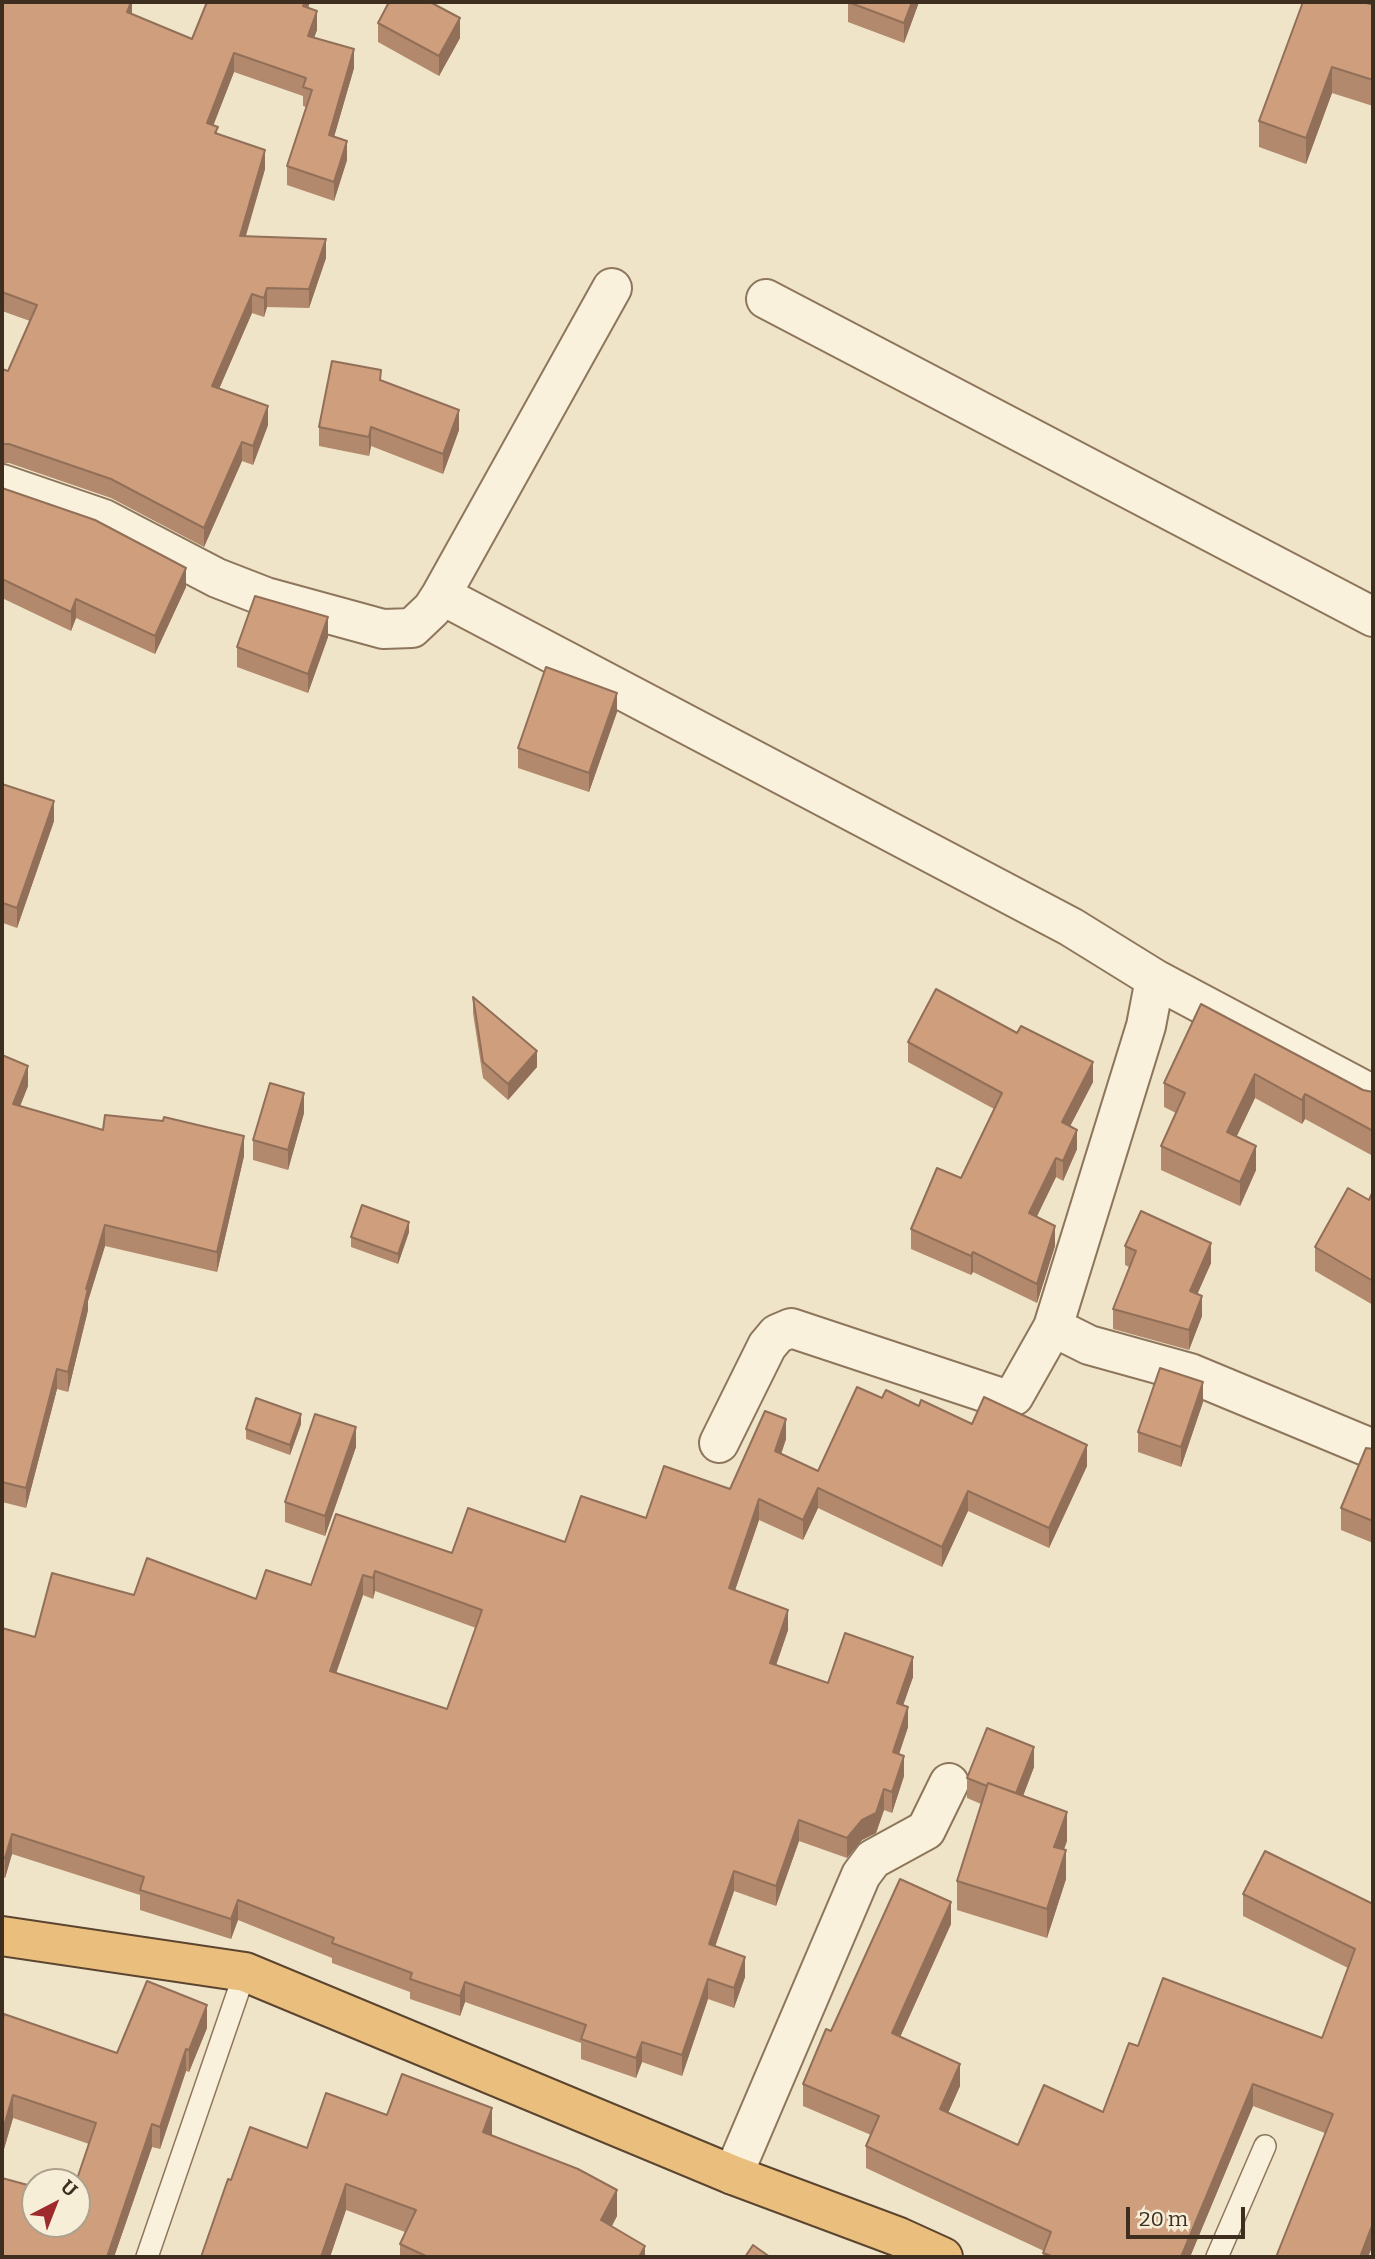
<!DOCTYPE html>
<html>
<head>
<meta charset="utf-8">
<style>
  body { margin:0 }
  #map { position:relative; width:1375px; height:2259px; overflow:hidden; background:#f0e4c8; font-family:Bitter,serif }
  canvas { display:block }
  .frame { position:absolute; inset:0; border:4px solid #3d2e20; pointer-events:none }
  .north { position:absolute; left:21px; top:2168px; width:70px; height:70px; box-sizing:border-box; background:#f7eed8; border:2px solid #ada18e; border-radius:50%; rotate:42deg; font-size:19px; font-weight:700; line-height:28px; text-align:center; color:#3d2e20 }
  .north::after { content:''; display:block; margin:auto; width:24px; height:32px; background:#9e2a2b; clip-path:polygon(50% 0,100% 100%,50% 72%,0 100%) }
  .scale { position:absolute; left:1126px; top:2207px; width:119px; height:32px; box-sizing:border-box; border:4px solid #3d2e20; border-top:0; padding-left:9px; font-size:21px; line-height:24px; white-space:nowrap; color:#3d2e20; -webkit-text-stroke:5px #f7eed8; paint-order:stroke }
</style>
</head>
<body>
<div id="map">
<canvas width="1375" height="2259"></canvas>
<div class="frame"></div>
<div class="north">U</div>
<div class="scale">20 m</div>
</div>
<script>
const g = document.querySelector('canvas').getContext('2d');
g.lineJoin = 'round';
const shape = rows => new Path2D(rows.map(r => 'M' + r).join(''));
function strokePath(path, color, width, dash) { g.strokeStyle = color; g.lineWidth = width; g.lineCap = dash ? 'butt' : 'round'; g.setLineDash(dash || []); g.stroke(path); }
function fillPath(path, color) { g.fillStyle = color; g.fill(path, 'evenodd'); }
const service = shape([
  [147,2257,245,1972],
  [1217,2257,1265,2146]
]);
const minor = shape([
  [766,299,1373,617],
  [2,484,104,519,217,578,266,597,383,629,412,628,432,609,441,595,612,288],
  [441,595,1071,927,1155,979,1146,1026,1053,1327,1089,1345,1190,1373,1373,1449],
  [1155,979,1373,1095],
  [719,1443,767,1346,777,1334,791,1328,1005,1399,1014,1396,1053,1327],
  [733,2175,861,1875,873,1859,926,1830,949,1783]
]);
const trunk = shape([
  [2,1936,245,1972,733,2175,899,2237,943,2257]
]);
strokePath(service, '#8d765c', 24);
strokePath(minor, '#8d765c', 42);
strokePath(trunk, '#5b4430', 42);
strokePath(service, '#faf1dc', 21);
strokePath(minor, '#faf1dc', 38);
strokePath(trunk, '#eabe7c', 38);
fillPath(shape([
  [2,2,132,2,132,14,192,39,308,8,317,30,314,37,354,68,334,137,347,160,334,201,287,185,287,166,306,107,303,106,303,96,234,72,213,125,218,134,265,169,246,236,326,258,309,308,267,307,264,317,252,313,219,389,268,425,253,465,242,461,204,547,111,498,9,463,2,463,2,369,8,371,30,321,2,311],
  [848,2,919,2,904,43,848,22],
  [1373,5,1373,106,1332,93,1306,164,1259,147,1259,121],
  [378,23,460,38,439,76,378,42],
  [381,380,459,430,443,474,371,446,369,456,319,446,319,427],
  [2,488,186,587,155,654,76,618,71,631,2,598],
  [328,637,308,693,237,667,237,647],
  [617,712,589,792,518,768,518,748],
  [2,784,54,821,17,928,3,923],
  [473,997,537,1067,508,1100,483,1078,473,1013],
  [1201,1004,1363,1090,1373,1092,1373,1156,1305,1119,1302,1124,1255,1098,1237,1136,1256,1170,1240,1206,1161,1170,1161,1146,1176,1113,1164,1107,1164,1083],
  [908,1042,1093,1082,1070,1126,1077,1149,1063,1181,1056,1177,1036,1217,1055,1246,1037,1303,973,1272,971,1275,911,1249,911,1229,961,1178,994,1109,908,1062],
  [2,1055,28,1086,20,1106,103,1130,244,1156,217,1272,105,1246,88,1301,88,1310,68,1392,57,1389,26,1508,2,1502],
  [304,1113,288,1170,253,1160,253,1140],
  [1373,1191,1373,1305,1315,1271,1315,1247,1369,1200],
  [409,1232,398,1264,351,1247,351,1237],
  [1125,1246,1211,1263,1197,1294,1202,1316,1189,1350,1113,1329,1113,1309,1129,1267,1125,1265],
  [1373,1321,1373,1351,1371,1349,1371,1325],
  [882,1398,919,1406,1087,1466,1049,1548,968,1511,942,1567,818,1508,803,1540,759,1520,735,1590,788,1630,776,1665,828,1683,913,1677,903,1705,908,1727,899,1754,904,1776,892,1813,884,1810,876,1833,862,1840,847,1858,799,1841,776,1906,734,1891,715,1947,745,1977,734,2008,708,1999,682,2076,642,2062,636,2078,581,2059,581,2043,465,2002,460,2016,410,1999,410,1992,332,1963,332,1958,238,1920,231,1939,140,1910,140,1895,12,1854,5,1878,2,1877,2,1628,35,1637,134,1595,256,1599,452,1553,565,1542,646,1518,730,1489,786,1439,781,1454,818,1471],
  [375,1591,476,1628,447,1709,336,1673,363,1595,373,1599],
  [1203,1402,1181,1467,1138,1452,1138,1432],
  [301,1424,290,1455,246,1439,246,1429],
  [356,1447,325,1536,285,1522,285,1502],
  [1373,1449,1373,1543,1341,1530,1341,1508],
  [1034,1767,1023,1796,1067,1841,1064,1849,1066,1879,1047,1938,957,1910,957,1881,981,1804,967,1798,967,1778],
  [1243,1894,1373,1904,1373,2245,1368,2257,1276,2257,1325,2133,1253,2106,1190,2257,1043,2257,1044,2251,866,2168,866,2146,871,2135,803,2106,803,2084,831,2031,951,1924,900,2037,960,2086,948,2113,1018,2145,1103,2112,1138,2046,1322,2038,1348,1968,1243,1916],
  [2,2023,117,2053,207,2028,189,2072,186,2071,160,2149,152,2147,114,2257,2,2257,77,2224,89,2144,13,2118,2,2156],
  [387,2115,492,2134,491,2135,617,2216,612,2226,645,2257,400,2257,400,2244,405,2232,346,2210,330,2257,201,2257,231,2180]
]), '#b2896c');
fillPath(shape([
  [131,2,132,2,132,18,127,12],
  [305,2,310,2,303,25,303,6],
  [912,2,919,2,904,43,904,23],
  [317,11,317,30,308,55,308,36],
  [460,18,460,38,439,76,439,56],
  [354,49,354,68,329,154,329,135],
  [234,53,234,72,207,142,207,123],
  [1332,67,1332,93,1306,164,1306,138],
  [347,141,347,160,334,201,334,182],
  [265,150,265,169,240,255,240,236],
  [326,239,326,258,309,308,309,289],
  [267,288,267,307,264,317,264,298],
  [252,294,252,313,212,405,212,386],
  [268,406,268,425,253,465,253,446],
  [459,410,459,430,443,474,443,454],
  [371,427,371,446,369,456,369,437],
  [242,442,242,461,204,547,204,528],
  [186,568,186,587,155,654,155,636],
  [76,599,76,618,71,631,71,612],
  [328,617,328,637,308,693,308,674],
  [617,693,617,712,589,792,589,773],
  [54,801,54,821,17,928,17,908],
  [3,903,3,923,2,926,2,906],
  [537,1051,537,1067,508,1100,508,1084],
  [1093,1062,1093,1082,1062,1142,1062,1122],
  [28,1066,28,1086,13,1124,13,1104],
  [1255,1074,1255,1098,1227,1156,1227,1132],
  [304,1093,304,1113,288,1170,288,1150],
  [1305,1094,1305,1119,1302,1124,1302,1100],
  [1077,1130,1077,1149,1063,1181,1063,1161],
  [244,1136,244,1156,217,1272,217,1252],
  [1256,1146,1256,1170,1240,1206,1240,1182],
  [1056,1158,1056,1177,1029,1233,1029,1213],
  [409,1222,409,1232,398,1264,398,1254],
  [105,1225,105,1246,88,1301,88,1310,68,1392,68,1372,86,1289],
  [1055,1226,1055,1246,1037,1303,1037,1284],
  [1211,1243,1211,1263,1190,1311,1190,1291],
  [973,1252,973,1272,971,1275,971,1256],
  [1202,1296,1202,1316,1189,1350,1189,1330],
  [57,1369,57,1389,26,1508,26,1488],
  [1203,1382,1203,1402,1181,1467,1181,1447],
  [301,1414,301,1424,290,1455,290,1445],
  [786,1419,786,1439,775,1472,775,1451],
  [356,1427,356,1447,325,1536,325,1516],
  [1087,1445,1087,1466,1049,1548,1049,1528],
  [818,1488,818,1508,803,1540,803,1520],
  [968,1491,968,1511,942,1567,942,1547],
  [759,1499,759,1520,729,1608,729,1588],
  [375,1571,375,1591,373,1599,373,1578],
  [363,1575,363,1595,330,1691,330,1671],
  [788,1610,788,1630,770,1683,770,1663],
  [913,1657,913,1677,897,1723,897,1703],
  [908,1707,908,1727,893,1772,893,1752],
  [1034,1747,1034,1767,1015,1817,1015,1797],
  [904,1756,904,1776,892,1813,892,1792],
  [884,1789,884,1810,876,1833,862,1840,847,1858,847,1838],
  [1067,1812,1067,1841,1054,1876,1054,1847],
  [799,1820,799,1841,776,1906,776,1886],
  [12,1834,12,1854,5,1878,5,1858],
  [1066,1850,1066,1879,1047,1938,1047,1909],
  [734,1871,734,1891,709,1964,709,1944],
  [238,1900,238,1920,231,1939,231,1919],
  [951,1902,951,1924,892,2055,892,2033],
  [745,1957,745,1977,734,2008,734,1988],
  [708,1979,708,1999,682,2076,682,2055],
  [465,1982,465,2002,460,2016,460,1996],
  [207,2005,207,2028,189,2072,189,2050],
  [642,2042,642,2062,636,2078,636,2058],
  [186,2049,186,2071,160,2149,160,2127],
  [960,2064,960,2086,940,2131,940,2109],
  [1253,2084,1253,2106,1190,2257,1181,2257],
  [13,2095,13,2118,2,2156,2,2133],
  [492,2108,492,2134,483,2158,483,2132],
  [152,2124,152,2147,114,2257,107,2257],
  [346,2184,346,2210,330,2257,321,2257],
  [617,2190,617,2216,601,2246,601,2220],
  [1373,2223,1373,2245,1368,2257,1360,2257],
  [645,2246,645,2257,639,2257]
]), '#916f58');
const building = shape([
  [2,2,131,2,127,12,192,39,207,2,305,2,303,6,317,11,308,36,354,49,329,135,347,141,334,182,287,166,312,90,303,87,306,78,234,53,207,123,218,127,215,133,265,150,240,236,326,239,309,289,267,288,264,298,252,294,212,386,268,406,253,446,242,442,204,528,111,479,9,444,2,444,2,369,8,371,37,305,2,292,2,2],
  [389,2,430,2,460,18,439,56,378,23,389,2],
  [848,2,912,2,904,23,848,2],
  [1303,2,1363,2,1373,5,1373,80,1332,67,1306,138,1259,121,1303,2],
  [332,361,381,370,380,380,459,410,443,454,371,427,369,437,319,427,332,361],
  [2,488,95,520,186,568,155,636,76,599,71,612,2,579,2,488],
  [255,596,328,617,308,674,237,647,255,596],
  [546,667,617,693,589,773,518,748,546,667],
  [2,784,54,801,17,908,3,903,2,906,2,784],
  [936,989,1017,1033,1021,1026,1093,1062,1062,1122,1077,1130,1063,1161,1056,1158,1029,1213,1055,1226,1037,1284,973,1252,971,1256,911,1229,937,1168,961,1178,1002,1093,908,1042,936,989],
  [473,997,537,1051,508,1084,483,1062,473,997],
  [1201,1004,1363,1090,1373,1092,1373,1131,1305,1094,1302,1100,1255,1074,1227,1132,1256,1146,1240,1182,1161,1146,1185,1093,1164,1083,1201,1004],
  [2,1055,28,1066,13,1104,103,1130,105,1115,163,1121,164,1117,244,1136,217,1252,105,1225,86,1289,88,1289,68,1372,57,1369,26,1488,2,1482,2,1055],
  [270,1083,304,1093,288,1150,253,1140,270,1083],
  [1348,1188,1369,1200,1373,1191,1373,1281,1315,1247,1348,1188],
  [362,1205,409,1222,398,1254,351,1237,362,1205],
  [1141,1211,1211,1243,1190,1291,1202,1296,1189,1330,1113,1309,1136,1251,1125,1246,1141,1211],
  [1160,1368,1203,1382,1181,1447,1138,1432,1160,1368],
  [857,1387,882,1398,886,1390,919,1406,921,1400,972,1424,984,1397,1087,1445,1049,1528,968,1491,942,1547,818,1488,803,1520,759,1499,729,1588,788,1610,770,1663,828,1683,845,1633,913,1657,897,1703,908,1707,893,1752,904,1756,892,1792,884,1789,876,1813,862,1820,847,1838,799,1820,776,1886,734,1871,709,1944,745,1957,734,1988,708,1979,682,2055,642,2042,636,2058,581,2039,586,2025,465,1982,460,1996,410,1979,412,1973,332,1943,334,1938,238,1900,231,1919,140,1890,144,1877,12,1834,5,1858,2,1857,2,1628,35,1637,52,1573,134,1595,147,1558,256,1599,266,1570,311,1585,336,1514,452,1553,468,1508,565,1542,581,1496,646,1518,664,1466,730,1489,765,1411,786,1419,775,1451,818,1471,857,1387],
  [375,1571,482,1610,447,1709,330,1671,363,1575,373,1578,375,1571],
  [256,1398,301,1414,290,1445,246,1429,256,1398],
  [315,1414,356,1427,325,1516,285,1502,315,1414],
  [1366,1448,1373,1449,1373,1521,1341,1508,1366,1448],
  [987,1728,1034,1747,1016,1793,988,1783,987,1786,967,1778,987,1728],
  [988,1783,1067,1812,1054,1847,1066,1850,1047,1909,957,1881,988,1783],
  [1265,1851,1373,1904,1373,2223,1360,2257,1276,2257,1333,2114,1253,2084,1181,2257,1054,2257,1043,2253,1051,2232,866,2146,879,2116,803,2084,826,2029,831,2031,900,1879,951,1902,892,2033,960,2064,940,2109,1018,2145,1044,2085,1103,2112,1129,2043,1138,2046,1163,1978,1322,2038,1355,1949,1243,1894,1265,1851],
  [147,1981,207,2005,189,2050,186,2049,160,2127,152,2124,107,2257,2,2257,2,2178,35,2187,35,2224,77,2224,76,2182,96,2123,13,2095,2,2133,2,2023,4,2014,117,2053,147,1981],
  [402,2074,492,2108,483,2132,578,2169,617,2190,601,2220,645,2246,639,2257,428,2257,400,2244,416,2210,346,2184,321,2257,201,2257,228,2179,231,2180,250,2127,307,2148,326,2093,387,2115,402,2074],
  [753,2245,770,2257,745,2257,753,2245]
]);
fillPath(building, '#cf9f7d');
strokePath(building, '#916f58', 2);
</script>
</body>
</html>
